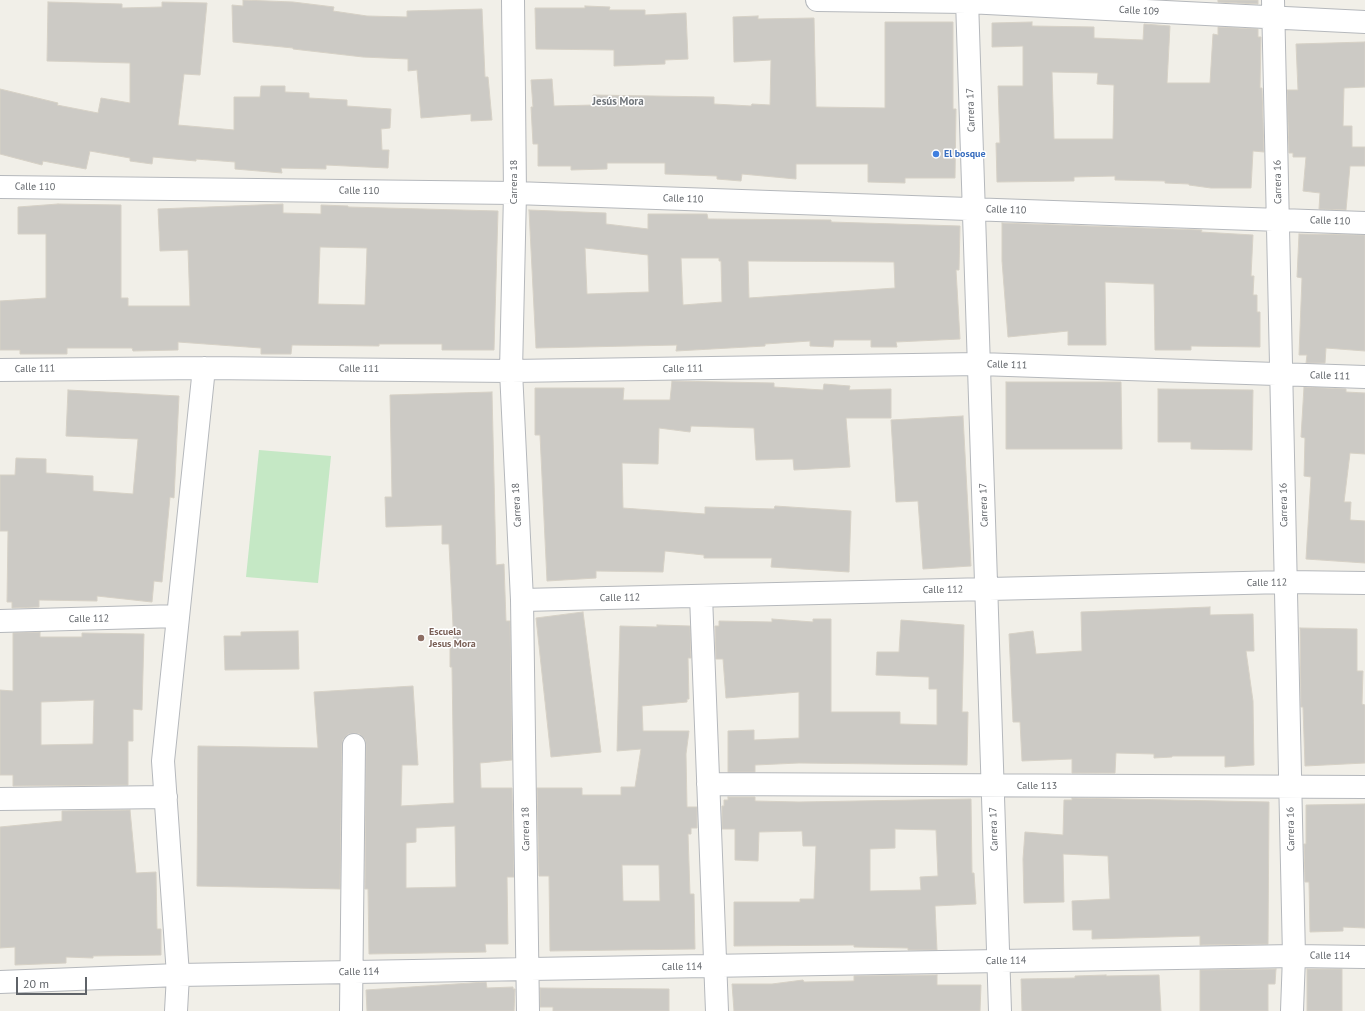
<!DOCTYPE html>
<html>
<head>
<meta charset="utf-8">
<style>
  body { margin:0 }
  #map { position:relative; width:1365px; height:1011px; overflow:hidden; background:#f1efe8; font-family:"PT Sans",sans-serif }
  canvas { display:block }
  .scale { position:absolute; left:16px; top:977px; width:71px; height:18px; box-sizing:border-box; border:2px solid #5f6368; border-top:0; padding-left:5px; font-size:12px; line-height:14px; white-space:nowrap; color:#5f6368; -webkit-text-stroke:3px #fff; paint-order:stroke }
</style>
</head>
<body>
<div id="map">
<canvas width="1365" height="1011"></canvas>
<div class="scale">20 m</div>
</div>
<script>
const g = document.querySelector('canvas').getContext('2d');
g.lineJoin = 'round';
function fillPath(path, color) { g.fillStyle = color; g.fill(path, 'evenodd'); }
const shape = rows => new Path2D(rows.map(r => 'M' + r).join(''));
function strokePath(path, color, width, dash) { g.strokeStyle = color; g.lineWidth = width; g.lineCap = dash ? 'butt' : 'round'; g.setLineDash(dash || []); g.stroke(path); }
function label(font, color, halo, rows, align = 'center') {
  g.font = font + ' "PT Sans",sans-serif'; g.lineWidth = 3; g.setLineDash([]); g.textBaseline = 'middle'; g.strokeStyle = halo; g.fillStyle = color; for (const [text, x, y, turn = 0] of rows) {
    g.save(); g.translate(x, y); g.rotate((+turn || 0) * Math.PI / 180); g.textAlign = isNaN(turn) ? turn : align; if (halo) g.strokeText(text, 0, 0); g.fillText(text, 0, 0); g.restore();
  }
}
fillPath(shape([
  [259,450,331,456,318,583,246,577]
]), '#c5e8c5');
const building = shape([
  [243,0,293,2,334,7,333,11,367,16,407,17,407,11,482,9,485,77,488,77,492,120,471,121,471,114,421,118,417,70,408,71,408,59,363,57,293,49,293,48,233,42,232,5,243,6,243,0],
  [1218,0,1258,0,1258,4,1218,2,1218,0],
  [48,2,122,4,122,8,162,7,162,2,207,3,200,75,184,74,178,125,234,130,234,97,260,97,261,86,285,86,285,92,309,93,309,98,347,100,347,106,391,109,390,128,381,129,382,150,389,150,388,168,326,165,326,169,281,168,282,173,235,169,235,162,196,159,196,161,153,157,152,164,130,161,130,158,90,151,86,169,43,161,42,165,0,154,0,89,58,103,57,105,98,113,101,98,130,103,130,63,47,61,48,2],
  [585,6,610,7,609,10,645,10,645,15,686,13,688,59,665,60,665,64,614,66,614,50,536,49,535,8,585,8,585,6],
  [758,16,758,19,814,18,816,107,885,108,885,22,953,22,953,109,956,109,955,178,905,178,905,183,868,182,868,164,796,164,796,179,742,174,741,181,717,179,717,176,665,174,665,163,607,163,607,169,571,170,571,166,538,166,538,144,533,144,531,107,533,107,531,80,552,79,554,106,593,105,593,95,714,97,714,104,751,106,752,104,770,105,771,60,734,62,733,17,758,16],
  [1032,22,1032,26,1094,27,1094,38,1143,40,1144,24,1170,26,1167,83,1210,83,1213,34,1218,35,1218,27,1258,29,1258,37,1261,37,1260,88,1262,88,1264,152,1253,151,1251,188,1211,188,1189,185,1189,184,1165,183,1165,181,1115,180,1115,176,1074,177,1074,181,997,182,996,143,1000,143,998,86,1023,86,1023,46,992,47,992,23,1032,22],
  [1052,72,1098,73,1097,84,1114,85,1113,139,1054,139,1052,72],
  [1365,42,1365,87,1344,88,1343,126,1352,126,1352,147,1365,147,1365,166,1350,166,1346,210,1319,209,1320,193,1303,191,1306,157,1293,157,1293,153,1289,153,1287,90,1298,90,1296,44,1365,42],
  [58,204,121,205,121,298,128,298,128,306,190,306,188,250,160,251,158,209,283,204,283,213,321,214,321,205,348,206,348,207,498,211,494,350,442,350,442,344,379,344,379,346,292,345,291,354,261,354,261,348,178,342,178,350,133,351,132,348,67,348,67,354,20,354,20,350,0,350,0,301,46,298,46,234,18,234,18,207,58,204],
  [320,247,367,248,365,305,318,304,320,247],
  [529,210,606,213,606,224,648,229,648,214,707,214,708,219,831,220,831,222,960,226,959,270,956,270,960,339,896,342,897,347,871,347,871,340,834,340,833,347,810,346,810,341,765,344,765,346,676,351,677,345,536,348,529,210],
  [585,248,648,255,649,292,587,294,585,248],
  [681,258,719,258,719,261,721,261,722,302,683,305,681,258],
  [748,261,894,262,895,288,749,298,748,261],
  [1002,223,1202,230,1201,232,1253,235,1251,276,1254,276,1253,295,1257,295,1257,312,1260,312,1260,347,1191,346,1191,350,1155,350,1154,284,1105,282,1106,345,1068,345,1068,331,1008,337,1002,261,1002,223],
  [1299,234,1365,235,1365,351,1326,348,1325,363,1306,363,1307,355,1299,355,1302,278,1297,277,1299,234],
  [672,381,774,383,774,387,823,390,824,384,850,386,849,390,891,389,891,418,846,418,850,467,794,470,793,459,756,460,754,428,691,426,690,432,659,428,658,464,622,463,623,508,705,514,705,507,774,509,775,506,851,511,849,572,771,567,772,558,704,558,704,555,665,551,663,572,596,571,596,578,547,581,540,435,535,435,535,388,624,388,623,400,670,400,672,381],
  [1006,382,1121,382,1122,449,1006,449,1006,382],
  [1304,387,1346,389,1346,392,1365,393,1365,454,1350,453,1344,502,1351,502,1350,520,1365,521,1365,563,1306,559,1311,477,1304,476,1305,438,1301,437,1304,387],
  [1158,389,1253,390,1252,450,1191,449,1191,442,1158,442,1158,389],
  [68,390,179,396,174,498,170,497,162,582,154,581,152,602,97,596,97,601,39,600,39,607,12,608,12,602,7,602,8,531,0,531,0,475,15,475,16,458,46,459,46,473,93,476,93,491,133,494,138,439,66,436,68,390],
  [492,392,496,565,504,564,506,621,510,621,512,760,480,763,481,788,512,788,514,877,507,877,508,944,485,944,486,952,369,954,368,889,365,889,366,745,365,739,360,734,355,733,348,734,343,739,342,745,340,889,197,886,198,746,318,748,314,692,413,686,418,765,402,765,401,806,454,803,452,667,450,667,450,646,454,646,449,544,442,544,442,525,386,527,385,497,392,497,390,395,492,392],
  [455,826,456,887,406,888,406,843,416,842,416,828,455,826],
  [963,416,971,566,923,569,918,501,896,502,891,420,963,416],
  [1210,607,1210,615,1253,614,1254,651,1246,651,1253,701,1254,765,1225,767,1225,756,1172,756,1172,757,1154,758,1154,754,1116,753,1115,773,1072,773,1072,759,1022,761,1020,722,1013,722,1009,634,1033,631,1036,654,1082,651,1081,612,1210,607],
  [583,612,601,752,551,757,536,618,583,612],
  [772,619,813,622,813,619,831,619,831,712,900,712,900,724,937,725,937,689,929,689,929,677,876,675,877,652,899,652,901,620,964,625,962,712,968,712,967,765,799,763,755,765,755,772,728,772,728,731,754,730,754,740,799,738,799,692,726,698,723,659,716,659,715,626,719,626,719,621,772,622,772,619],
  [657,625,690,626,691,658,688,658,689,699,687,699,687,702,642,706,643,731,689,731,686,754,687,807,697,807,697,828,691,828,691,834,688,834,690,894,694,894,695,949,550,951,549,876,539,876,537,788,582,788,582,795,621,795,621,787,635,787,641,749,617,751,620,626,657,627,657,625],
  [622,865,659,865,660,901,623,901,622,865],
  [1300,628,1357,629,1357,671,1363,671,1362,704,1365,705,1365,763,1305,766,1303,707,1301,707,1300,628],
  [298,631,299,669,225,670,224,636,241,636,241,632,298,631],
  [40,632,40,637,82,637,82,633,144,634,142,710,133,709,133,741,128,741,128,785,13,786,13,775,0,775,0,690,13,691,13,633,40,632],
  [94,700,93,744,41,745,41,702,94,700],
  [728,797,755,797,755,801,799,802,971,799,972,873,974,873,976,904,935,906,937,950,908,950,908,948,854,947,854,945,734,946,734,902,800,902,800,899,814,899,816,846,803,846,802,831,759,832,758,861,735,860,735,829,722,829,722,806,724,806,724,800,728,800,728,797],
  [895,829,936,830,938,876,920,877,921,890,870,891,870,849,895,848,895,829],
  [1072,798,1269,802,1268,944,1200,945,1200,936,1092,939,1092,930,1073,930,1072,901,1110,899,1108,856,1063,854,1064,902,1024,903,1023,859,1025,832,1063,835,1064,800,1072,800,1072,798],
  [1365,804,1365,928,1343,927,1343,931,1310,932,1309,882,1305,882,1304,844,1306,844,1306,805,1365,804],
  [130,810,136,873,156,872,157,929,161,929,161,955,93,956,93,958,66,957,66,963,15,965,15,947,0,948,0,827,62,821,62,811,130,810],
  [1276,969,1275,984,1268,984,1268,1011,1200,1011,1200,970,1276,969],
  [1307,969,1342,969,1342,1011,1307,1011,1307,969],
  [937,975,937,985,981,985,980,1011,734,1011,732,984,772,984,803,980,804,982,854,981,854,976,937,975],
  [1106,975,1106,976,1159,975,1161,1011,1022,1011,1021,979,1075,978,1075,976,1106,975],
  [486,982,487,988,513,987,513,989,515,989,514,1011,367,1011,366,990,486,982],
  [540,988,669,989,669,1011,553,1011,553,1007,540,1007,540,988]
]);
fillPath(building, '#cccac5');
strokePath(building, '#d6d1c6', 1);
const minor = shape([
  [513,0,515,193,511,371,522,600,528,1011],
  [817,0,967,2,1365,22],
  [967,0,1000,1011],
  [1273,0,1294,956,1292,1011],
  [0,187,515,193,1365,223],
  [0,370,204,368,511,371,979,364,1365,377],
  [701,596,717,1011],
  [522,600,1286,582,1365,583],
  [0,621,178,616],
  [708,784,1365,787],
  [0,799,166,797],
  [0,982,178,975,1294,956,1365,957],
  [176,1011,178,975,163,761,204,368],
  [351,1011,354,745]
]);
strokePath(minor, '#b5b8bc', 24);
strokePath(minor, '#fff', 22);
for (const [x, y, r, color] of [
  [936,154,4,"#3f7fe0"],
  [421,638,4,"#8d6e63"]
]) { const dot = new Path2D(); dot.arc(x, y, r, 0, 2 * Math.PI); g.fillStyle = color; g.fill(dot); strokePath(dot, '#fff', 1.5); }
label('10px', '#5f6368', '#fff', [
  ["Calle 109",1139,11,3],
  ["Carrera 17",971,110,-92],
  ["Carrera 18",514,182,-90],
  ["Carrera 16",1278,182,-91],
  ["Calle 110",35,187,1],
  ["Calle 110",359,191,1],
  ["Calle 110",683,199,2],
  ["Calle 110",1006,210,2],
  ["Calle 110",1330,221,2],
  ["Calle 111",1007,365,2],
  ["Calle 111",35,369,-1],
  ["Calle 111",359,369,1],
  ["Calle 111",683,369,-1],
  ["Calle 111",1330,376,2],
  ["Carrera 18",517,505,-93],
  ["Carrera 17",984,505,-92],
  ["Carrera 16",1284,505,-91],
  ["Calle 112",1267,583,-1],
  ["Calle 112",943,590,-1],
  ["Calle 112",620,598,-1],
  ["Calle 112",89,619,-1],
  ["Calle 113",1037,786],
  ["Carrera 18",526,829,-91],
  ["Carrera 17",994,829,-92],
  ["Carrera 16",1291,829,-91],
  ["Calle 114",1330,956,1],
  ["Calle 114",1006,961,-1],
  ["Calle 114",682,967,-1],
  ["Calle 114",359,972,-1]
]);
label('bold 10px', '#366cbe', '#fff', [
  ["El bosque",944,154]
], 'left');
label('bold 10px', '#785e54', '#fff', [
  ["Escuela",429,632],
  ["Jesus Mora",429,644]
], 'left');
label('bold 11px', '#70757a', '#fff', [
  ["Jesús Mora",618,102]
]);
</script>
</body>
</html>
